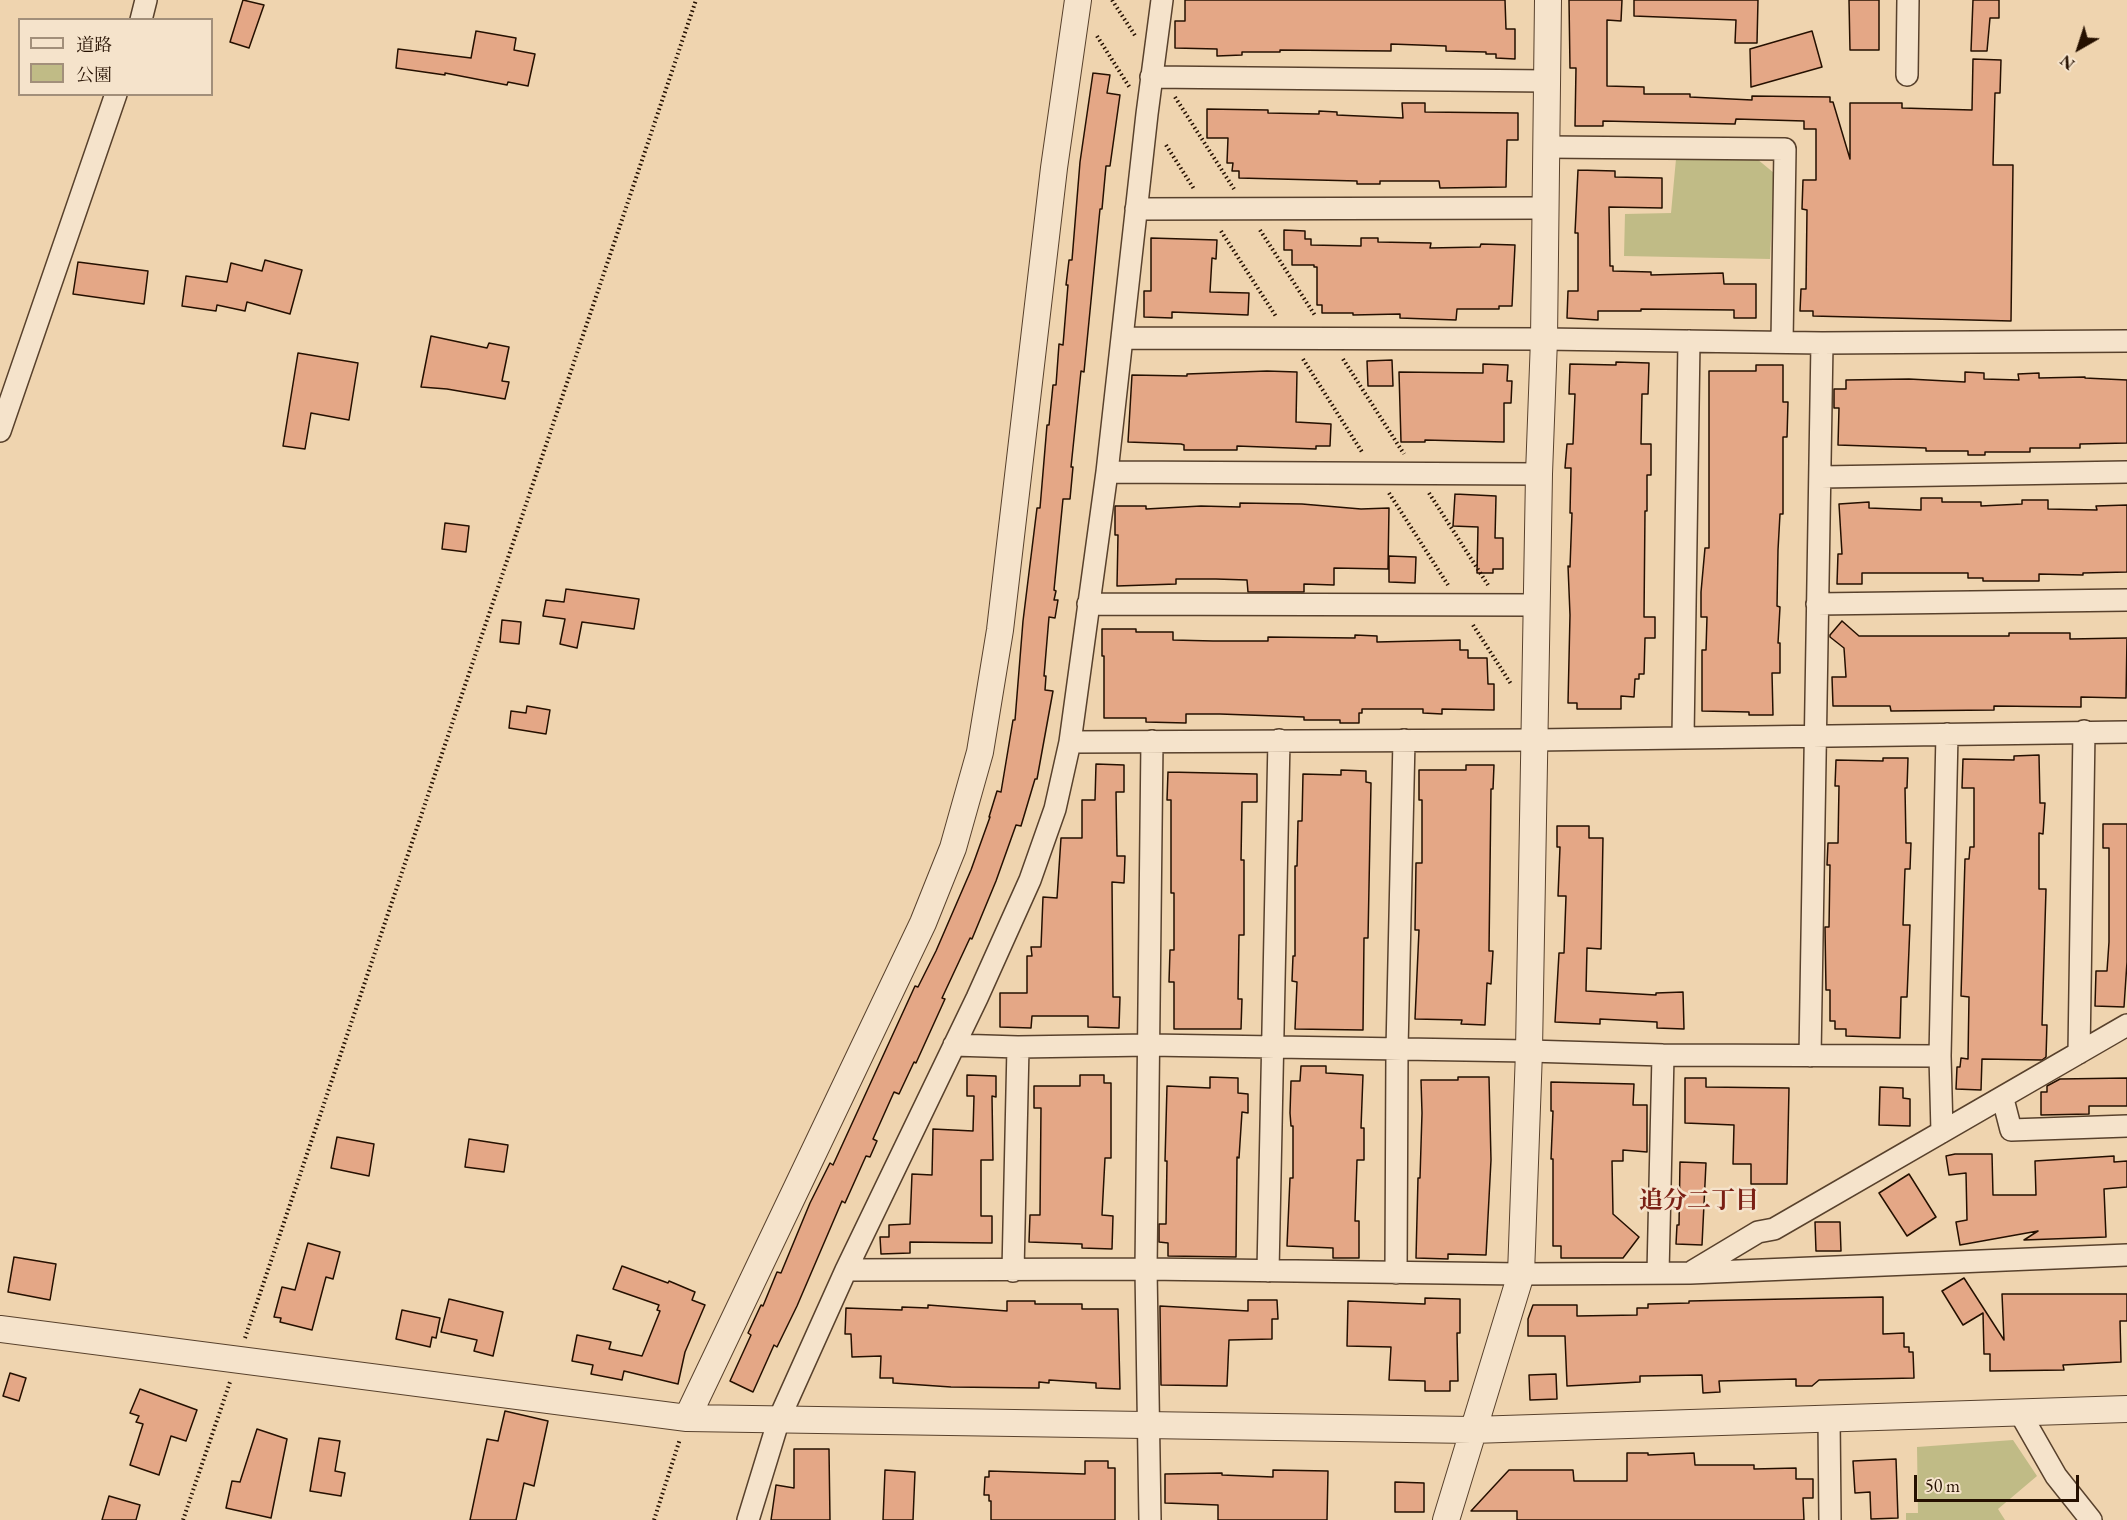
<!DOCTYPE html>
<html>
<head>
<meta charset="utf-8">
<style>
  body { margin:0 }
  #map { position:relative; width:2127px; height:1520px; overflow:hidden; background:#efd4af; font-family:"EB Garamond","Noto Serif JP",serif }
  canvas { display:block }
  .legend { position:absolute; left:18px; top:18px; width:195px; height:78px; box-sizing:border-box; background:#f5e3cb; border:2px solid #a28f7a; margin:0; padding:8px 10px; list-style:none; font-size:18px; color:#251000 }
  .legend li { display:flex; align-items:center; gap:12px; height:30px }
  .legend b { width:30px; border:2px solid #a28f7a }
  .north { position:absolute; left:2049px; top:18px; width:60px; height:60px; -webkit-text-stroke:4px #f5e3cb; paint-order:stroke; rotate:219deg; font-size:16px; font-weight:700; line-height:24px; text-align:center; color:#251000 }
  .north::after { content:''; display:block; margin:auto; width:21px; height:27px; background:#251000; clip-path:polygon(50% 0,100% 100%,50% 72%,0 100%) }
  .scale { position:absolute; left:1914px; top:1475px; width:165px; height:27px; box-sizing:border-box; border:3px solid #251000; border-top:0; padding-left:8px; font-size:18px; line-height:21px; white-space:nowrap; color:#251000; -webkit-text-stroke:4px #f5e3cb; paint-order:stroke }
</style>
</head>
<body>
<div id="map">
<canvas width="2127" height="1520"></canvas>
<ul class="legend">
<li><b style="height:8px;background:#f5e3cb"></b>道路</li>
<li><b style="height:16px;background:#c0bb86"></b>公園</li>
</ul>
<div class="north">N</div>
<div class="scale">50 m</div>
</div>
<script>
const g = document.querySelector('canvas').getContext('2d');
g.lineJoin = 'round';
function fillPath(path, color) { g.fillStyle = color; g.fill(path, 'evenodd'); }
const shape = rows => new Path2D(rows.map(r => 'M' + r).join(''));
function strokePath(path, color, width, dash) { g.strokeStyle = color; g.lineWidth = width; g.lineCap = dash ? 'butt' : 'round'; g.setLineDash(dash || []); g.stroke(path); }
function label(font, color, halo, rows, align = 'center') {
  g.font = font + ' "EB Garamond","Noto Serif JP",serif'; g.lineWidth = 5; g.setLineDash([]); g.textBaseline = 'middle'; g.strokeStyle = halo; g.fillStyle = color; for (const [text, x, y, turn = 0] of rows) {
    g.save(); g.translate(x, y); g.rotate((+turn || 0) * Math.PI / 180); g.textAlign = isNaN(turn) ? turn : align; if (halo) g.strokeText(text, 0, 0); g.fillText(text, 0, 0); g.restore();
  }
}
fillPath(shape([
  [1676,159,1757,159,1774,173,1770,259,1624,256,1625,214,1671,213],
  [2013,1440,2037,1476,1998,1509,2005,1520,1906,1520,1906,1513,1918,1513,1917,1447]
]), '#c0bb86');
const building = shape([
  [243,0,264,5,249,48,230,42,243,0],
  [1185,0,1505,0,1506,29,1515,29,1515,59,1496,58,1496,54,1486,54,1486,52,1446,51,1446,46,1391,44,1391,51,1280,50,1280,52,1242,52,1242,55,1217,56,1217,49,1175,48,1175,21,1185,21,1185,0],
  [1569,0,1622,0,1621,21,1607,20,1607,86,1644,87,1644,94,1690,94,1690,97,1752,100,1752,96,1830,97,1830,102,1833,102,1850,159,1850,103,1902,103,1902,108,1972,110,1973,59,2001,60,2000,93,1995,93,1993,165,2013,165,2011,321,1813,316,1813,311,1800,311,1801,289,1806,289,1807,210,1802,209,1803,180,1816,180,1816,129,1804,129,1804,121,1736,119,1735,124,1603,121,1603,126,1575,126,1576,68,1570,68,1569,0],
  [1634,0,1758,0,1757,43,1735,43,1736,20,1634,16,1634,0],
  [1849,0,1879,0,1879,50,1850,50,1849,0],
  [1973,0,1999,0,1999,18,1990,18,1987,51,1971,51,1973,0],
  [476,31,516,38,514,50,535,54,528,86,508,82,507,85,445,73,445,75,396,68,398,49,471,58,476,31],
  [1812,31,1822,67,1751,87,1750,49,1812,31],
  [1093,73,1110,75,1107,93,1120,95,1110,166,1106,166,1102,209,1100,209,1084,372,1081,371,1071,467,1073,467,1070,499,1063,499,1054,590,1056,591,1054,600,1058,600,1055,618,1049,617,1044,676,1046,676,1045,690,1053,691,1037,779,1035,779,1021,826,1016,825,996,881,972,939,970,938,942,998,945,999,916,1063,914,1062,899,1094,894,1092,873,1139,877,1141,870,1157,866,1156,845,1203,842,1201,797,1306,777,1347,774,1345,753,1392,730,1381,751,1335,748,1333,761,1305,763,1306,777,1272,781,1273,810,1203,830,1163,833,1165,915,986,918,987,936,951,971,870,990,817,989,817,997,791,1001,792,1013,720,1015,720,1023,621,1037,508,1040,508,1047,425,1049,425,1053,385,1056,385,1059,344,1063,345,1068,285,1066,285,1069,260,1072,260,1080,162,1093,73],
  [1402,103,1425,103,1425,112,1518,113,1518,140,1507,140,1506,187,1440,188,1439,181,1380,181,1380,184,1357,184,1357,181,1239,178,1239,171,1232,171,1233,163,1227,163,1228,138,1207,138,1207,109,1268,110,1268,113,1319,114,1319,111,1337,112,1337,115,1403,118,1402,103],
  [1578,170,1615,171,1615,177,1662,178,1662,208,1609,207,1610,266,1613,266,1613,271,1651,272,1651,275,1723,273,1724,284,1756,284,1756,318,1734,318,1734,310,1641,309,1641,311,1598,311,1598,320,1567,318,1568,291,1578,291,1578,233,1575,233,1578,170],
  [1284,230,1305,231,1305,239,1311,239,1311,245,1361,246,1361,238,1378,238,1378,242,1431,243,1430,248,1480,247,1481,244,1515,245,1512,306,1499,306,1499,309,1457,309,1456,320,1400,318,1400,314,1353,315,1353,313,1322,313,1322,305,1317,305,1317,267,1314,267,1314,265,1292,265,1292,250,1284,250,1284,230],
  [1151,238,1217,240,1216,259,1212,258,1210,292,1249,293,1248,315,1172,312,1172,318,1144,317,1144,291,1151,291,1151,238],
  [265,260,302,270,290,314,247,302,245,311,217,305,216,311,182,306,186,276,227,282,231,263,262,271,265,260],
  [78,262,148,271,144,304,73,294,78,262],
  [431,336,487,348,489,343,509,347,502,381,509,382,505,399,447,389,421,387,431,336],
  [298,353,358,363,349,420,311,413,305,449,283,446,298,353],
  [1392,360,1393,386,1368,386,1367,361,1392,360],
  [1616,362,1649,363,1648,394,1642,394,1641,444,1651,444,1651,475,1647,475,1647,511,1645,511,1644,617,1655,617,1655,638,1645,638,1644,674,1639,674,1639,679,1635,679,1634,697,1621,696,1621,709,1577,709,1577,703,1568,703,1570,615,1568,566,1570,567,1572,513,1570,513,1571,468,1565,468,1567,444,1573,444,1575,394,1569,394,1570,364,1616,365,1616,362],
  [1483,364,1508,365,1507,381,1512,381,1511,403,1504,403,1504,442,1425,440,1425,442,1401,442,1399,372,1483,373,1483,364],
  [1756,365,1783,365,1783,402,1788,402,1787,437,1783,437,1783,514,1780,514,1778,550,1777,606,1780,607,1778,643,1780,643,1780,673,1772,673,1773,715,1749,715,1749,712,1702,711,1702,650,1706,650,1707,617,1701,617,1701,592,1705,548,1709,548,1709,371,1756,371,1756,365],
  [1267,371,1297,372,1296,422,1331,424,1330,446,1316,446,1316,449,1237,446,1237,450,1184,450,1184,445,1181,444,1128,442,1132,375,1187,376,1187,374,1267,371],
  [1965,372,1984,373,1984,379,2019,380,2018,374,2039,373,2039,378,2085,377,2085,378,2127,380,2127,443,2080,444,2080,448,2030,448,2030,452,1985,452,1985,455,1968,455,1968,451,1926,451,1926,448,1838,445,1839,408,1834,408,1834,389,1846,389,1846,380,1909,379,1965,382,1965,372],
  [1455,494,1496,496,1495,538,1503,538,1503,569,1493,569,1493,573,1477,573,1478,527,1453,526,1455,494],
  [1921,498,1942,498,1942,502,1981,502,1981,506,2022,504,2022,500,2048,500,2048,509,2097,510,2096,506,2127,505,2127,572,2083,573,2083,575,2039,574,2039,581,1983,581,1983,578,1968,578,1968,573,1862,573,1862,584,1837,584,1838,554,1842,554,1839,504,1869,502,1869,508,1921,510,1921,498],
  [1240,503,1302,504,1361,509,1389,508,1388,569,1334,568,1334,585,1304,584,1304,592,1248,592,1247,580,1216,579,1176,579,1176,584,1117,586,1118,535,1115,535,1115,506,1146,506,1146,509,1201,506,1240,507,1240,503],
  [445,523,469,526,466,552,442,549,445,523],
  [1389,556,1416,557,1415,583,1389,582,1389,556],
  [566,589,639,599,634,629,582,622,577,648,560,644,565,619,543,616,546,600,564,602,566,589],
  [502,620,521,622,519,644,500,642,502,620],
  [1842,621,1859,636,2009,636,2009,633,2070,633,2070,639,2127,638,2126,698,2081,697,2081,707,1994,706,1994,710,1891,711,1890,706,1833,706,1832,677,1846,677,1844,648,1830,637,1830,635,1842,621],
  [1102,629,1136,629,1136,632,1173,632,1173,640,1213,641,1268,641,1268,637,1355,638,1355,635,1377,636,1377,642,1460,640,1460,650,1468,650,1468,658,1487,658,1488,684,1494,684,1494,710,1442,709,1442,714,1423,713,1423,709,1362,709,1362,713,1359,713,1359,723,1340,723,1340,720,1304,720,1304,717,1220,714,1186,714,1186,723,1146,722,1146,718,1104,718,1104,656,1102,656,1102,629],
  [527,706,550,710,546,734,509,728,511,711,526,713,527,706],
  [2039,755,2040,803,2045,803,2043,834,2039,833,2039,889,2046,889,2042,1025,2047,1025,2046,1057,2042,1060,1982,1059,1981,1090,1956,1089,1957,1067,1960,1067,1961,1058,1968,1059,1969,997,1961,996,1965,859,1969,859,1970,847,1974,847,1974,788,1962,788,1963,759,2014,760,2014,756,2039,755],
  [1883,758,1908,758,1907,788,1905,788,1906,843,1911,843,1910,869,1905,869,1903,925,1910,925,1907,997,1901,997,1900,1038,1846,1036,1846,1029,1835,1029,1835,1021,1830,1021,1830,990,1826,990,1825,927,1829,927,1830,865,1827,865,1828,843,1838,843,1839,786,1835,786,1836,760,1883,761,1883,758],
  [1096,764,1124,765,1124,792,1116,792,1117,856,1125,856,1124,883,1112,882,1113,997,1120,997,1119,1028,1088,1027,1088,1016,1032,1016,1031,1028,1000,1027,1000,993,1027,993,1027,956,1032,956,1031,947,1041,947,1043,897,1057,898,1061,838,1082,838,1082,800,1095,800,1096,764],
  [1466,765,1494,765,1493,789,1491,789,1489,951,1493,951,1491,984,1487,983,1485,1025,1461,1024,1462,1020,1415,1019,1419,930,1415,930,1416,863,1422,863,1422,800,1419,800,1419,770,1466,770,1466,765],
  [1341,770,1366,771,1366,782,1371,783,1368,938,1364,938,1363,1030,1295,1029,1297,982,1292,981,1293,956,1295,956,1295,866,1297,866,1298,821,1302,821,1303,774,1341,775,1341,770],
  [1168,772,1257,774,1257,802,1242,802,1241,860,1244,860,1244,935,1239,935,1238,999,1242,999,1241,1029,1174,1029,1174,982,1169,982,1170,950,1174,950,1174,893,1171,893,1171,800,1167,800,1168,772],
  [2103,824,2127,824,2127,962,2124,1007,2095,1006,2096,971,2107,971,2109,942,2109,848,2103,848,2103,824],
  [1557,826,1589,826,1589,838,1603,838,1601,949,1587,948,1586,991,1656,995,1656,993,1683,992,1684,1029,1657,1028,1657,1022,1600,1019,1600,1024,1555,1022,1559,953,1564,953,1566,896,1558,896,1560,847,1557,847,1557,826],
  [1301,1066,1326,1066,1326,1073,1363,1075,1361,1128,1364,1128,1364,1160,1357,1160,1355,1221,1359,1221,1359,1258,1333,1258,1333,1248,1287,1246,1290,1178,1293,1178,1293,1126,1291,1126,1290,1113,1291,1081,1300,1081,1301,1066],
  [967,1075,996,1076,996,1097,992,1096,993,1160,981,1160,981,1216,992,1216,992,1243,910,1242,910,1253,881,1254,880,1237,889,1237,889,1225,910,1224,912,1174,932,1175,933,1129,973,1131,974,1096,967,1096,967,1075],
  [1080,1075,1104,1075,1104,1083,1111,1083,1111,1158,1105,1158,1102,1215,1113,1216,1112,1249,1082,1248,1082,1244,1029,1242,1030,1215,1040,1215,1041,1108,1034,1108,1034,1086,1080,1086,1080,1075],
  [1210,1077,1238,1078,1238,1093,1248,1094,1248,1113,1242,1112,1239,1158,1237,1157,1236,1257,1168,1256,1168,1243,1159,1242,1159,1224,1166,1224,1167,1161,1165,1161,1167,1086,1210,1088,1210,1077],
  [1458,1077,1489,1077,1491,1160,1486,1255,1448,1254,1448,1259,1416,1258,1418,1178,1420,1178,1422,1113,1421,1080,1458,1080,1458,1077],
  [1685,1078,1706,1078,1706,1087,1789,1088,1787,1184,1751,1184,1751,1164,1733,1164,1734,1125,1685,1123,1685,1078],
  [2127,1078,2127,1106,2089,1106,2089,1114,2041,1115,2041,1092,2047,1092,2047,1086,2060,1079,2127,1078],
  [1551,1082,1634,1084,1633,1105,1647,1105,1647,1152,1623,1150,1623,1161,1612,1161,1613,1214,1639,1237,1623,1258,1561,1258,1561,1246,1553,1246,1553,1159,1551,1159,1553,1111,1551,1111,1551,1082],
  [1880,1087,1903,1088,1903,1098,1910,1099,1910,1126,1879,1125,1880,1087],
  [337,1137,374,1144,369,1176,331,1168,337,1137],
  [469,1139,508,1145,504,1172,465,1167,469,1139],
  [1955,1154,1992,1154,1993,1195,2036,1195,2035,1161,2114,1156,2114,1162,2127,1161,2127,1187,2104,1189,2106,1237,2024,1240,2038,1231,1960,1245,1956,1222,1967,1220,1966,1173,1949,1175,1946,1156,1955,1154],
  [1680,1162,1706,1163,1702,1245,1676,1244,1677,1225,1679,1225,1680,1162],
  [1909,1174,1936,1217,1907,1236,1879,1193,1909,1174],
  [1815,1222,1840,1222,1841,1251,1816,1251,1815,1222],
  [308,1243,340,1252,333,1279,326,1277,312,1330,280,1322,281,1318,274,1317,282,1287,295,1290,308,1243],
  [14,1257,56,1264,50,1300,8,1292,14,1257],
  [622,1266,668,1283,669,1281,695,1292,692,1300,705,1305,685,1352,678,1384,624,1371,622,1380,591,1374,593,1365,572,1361,577,1335,611,1342,609,1349,642,1356,660,1311,657,1310,659,1305,613,1289,622,1266],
  [1964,1278,2004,1340,2002,1294,2127,1294,2127,1321,2120,1321,2121,1362,2063,1365,2064,1370,1990,1371,1990,1354,1984,1354,1983,1313,1963,1325,1942,1291,1964,1278],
  [1883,1297,1883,1334,1904,1333,1904,1347,1909,1347,1909,1352,1913,1352,1914,1378,1819,1380,1812,1386,1796,1386,1796,1379,1719,1381,1720,1392,1703,1393,1702,1375,1640,1376,1640,1382,1567,1386,1565,1336,1528,1336,1528,1319,1533,1305,1577,1305,1577,1316,1637,1315,1637,1308,1648,1308,1648,1304,1689,1303,1689,1301,1883,1297],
  [1425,1298,1460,1299,1460,1333,1457,1333,1458,1381,1450,1381,1450,1391,1425,1391,1425,1381,1389,1380,1391,1347,1347,1346,1348,1301,1425,1304,1425,1298],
  [449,1299,503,1312,493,1356,474,1351,477,1340,441,1332,449,1299],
  [1248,1300,1277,1300,1278,1319,1272,1319,1272,1339,1229,1340,1227,1386,1161,1385,1160,1306,1248,1311,1248,1300],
  [1007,1301,1035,1301,1035,1304,1082,1304,1082,1309,1118,1309,1120,1389,1096,1388,1096,1383,1049,1380,1049,1383,1039,1382,1039,1388,951,1387,893,1383,893,1378,880,1378,881,1356,852,1357,851,1334,845,1334,846,1308,902,1310,902,1307,928,1308,928,1305,1007,1311,1007,1301],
  [402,1310,440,1318,436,1338,432,1337,430,1347,396,1339,402,1310],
  [10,1373,26,1378,19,1401,3,1396,10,1373],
  [1556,1374,1557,1399,1530,1400,1529,1375,1556,1374],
  [140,1389,197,1410,186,1441,171,1436,159,1475,130,1465,143,1424,136,1422,139,1416,130,1413,140,1389],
  [505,1411,548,1421,534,1486,524,1483,516,1520,470,1520,487,1439,498,1441,505,1411],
  [257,1429,287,1439,271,1518,226,1508,232,1481,240,1482,257,1429],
  [319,1438,340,1441,335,1471,345,1473,341,1496,310,1491,319,1438],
  [794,1449,829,1449,830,1520,771,1520,776,1485,794,1488,794,1449],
  [1627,1453,1648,1453,1648,1455,1694,1453,1695,1465,1754,1465,1754,1469,1796,1468,1796,1479,1813,1479,1813,1498,1803,1498,1804,1520,1517,1520,1517,1511,1471,1511,1509,1470,1573,1470,1574,1481,1627,1481,1627,1453],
  [1896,1459,1898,1518,1871,1519,1870,1492,1855,1493,1853,1461,1896,1459],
  [1085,1461,1108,1461,1108,1468,1115,1468,1115,1520,991,1520,991,1501,989,1501,989,1495,984,1495,985,1477,989,1477,989,1471,1085,1474,1085,1461],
  [885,1470,915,1472,913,1520,883,1520,885,1470],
  [1273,1470,1328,1471,1327,1520,1218,1520,1218,1505,1165,1503,1165,1474,1222,1473,1222,1475,1273,1477,1273,1470],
  [1395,1482,1424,1483,1424,1512,1395,1512,1395,1482],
  [109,1496,140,1505,136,1520,102,1520,109,1496]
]);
fillPath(building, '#e4a786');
strokePath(building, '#251000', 1.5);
const minor = shape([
  [141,20,146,0],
  [1907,75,1908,0],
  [1151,77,1547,81],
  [1545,147,1785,149,1782,342],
  [1136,209,1546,208],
  [1122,338,1544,339,1822,343,2127,341],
  [0,431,116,94],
  [1107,472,1539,474],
  [1821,477,2127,472],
  [1088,604,1537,605],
  [1817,604,2127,600],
  [1683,737,1689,341],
  [1070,742,1107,472,1147,114,1162,0],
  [954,1045,1018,1047,1149,1045,1529,1051,1663,1055,1940,1056],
  [2079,1053,2084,731],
  [1810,1056,1822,343],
  [2003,1099,2011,1130,2127,1126],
  [1942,1132,1940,1056,1947,734],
  [846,1270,1146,1269,1521,1274,1690,1273,2127,1255],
  [1013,1271,1018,1047],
  [1268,1271,1279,740],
  [1693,1271,1758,1232,1774,1229,2127,1025],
  [1396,1273,1397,1049,1404,740],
  [1658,1273,1663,1055],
  [2020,1413,2056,1476,2091,1520],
  [1829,1417,1830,1520],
  [748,1520,779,1419,846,1270,977,998,1030,880,1055,809,1070,742,1535,740,2127,732],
  [1150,1520,1146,1269,1152,741]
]);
const tertiary = shape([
  [0,1329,687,1418,1472,1430,2127,1409],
  [687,1418,923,923,953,848,980,752,1000,630,1054,168,1078,0],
  [1446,1520,1521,1274,1529,1051,1539,474,1544,339,1548,0]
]);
strokePath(minor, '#58412c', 24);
strokePath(tertiary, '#58412c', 28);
strokePath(shape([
  [1112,0,1136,37],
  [1097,36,1130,88],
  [1175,97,1234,189],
  [1166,145,1194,189],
  [1260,230,1316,317],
  [1221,231,1277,318],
  [1303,359,1362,452],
  [1343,359,1404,454],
  [1389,493,1448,585],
  [1429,493,1488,585],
  [1473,625,1511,684],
  [245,1338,696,0],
  [183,1520,230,1382],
  [654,1520,680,1439]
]), '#251000', 4, [1.5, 3]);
strokePath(minor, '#f5e3cb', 21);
strokePath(tertiary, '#f5e3cb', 26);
label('bold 24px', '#7a1f14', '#f5e3cb', [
  ["追分二丁目",1699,1201]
]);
</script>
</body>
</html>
